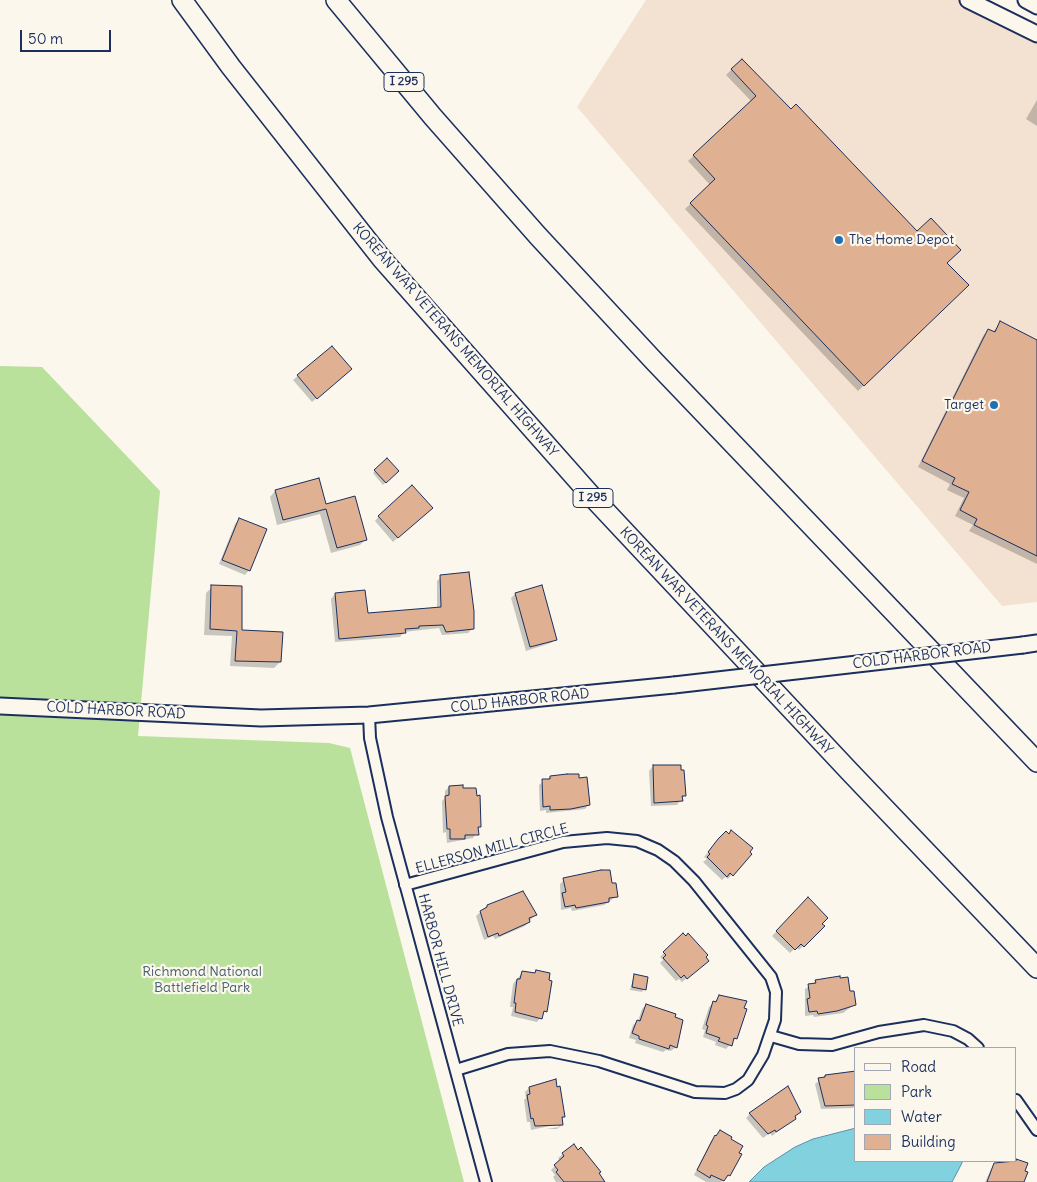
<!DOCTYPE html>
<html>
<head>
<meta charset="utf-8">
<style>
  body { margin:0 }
  #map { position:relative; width:1037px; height:1182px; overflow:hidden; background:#fbf7ec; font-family:Delius,sans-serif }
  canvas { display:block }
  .legend { position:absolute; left:854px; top:1047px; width:162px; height:115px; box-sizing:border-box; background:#fbf7ec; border:1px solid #a1a7b3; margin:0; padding:6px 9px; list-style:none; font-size:15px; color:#1b2f5e }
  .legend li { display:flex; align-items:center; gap:10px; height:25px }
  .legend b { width:25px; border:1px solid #a1a7b3 }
  .scale { position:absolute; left:20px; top:30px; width:91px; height:22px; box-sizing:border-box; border:2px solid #1b2f5e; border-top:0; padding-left:6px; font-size:15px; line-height:18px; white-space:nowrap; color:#1b2f5e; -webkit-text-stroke:4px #fbf7ec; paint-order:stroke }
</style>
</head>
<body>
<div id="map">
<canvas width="1037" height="1182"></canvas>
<ul class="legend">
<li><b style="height:6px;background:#fbf7ec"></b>Road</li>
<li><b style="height:14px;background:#bae19c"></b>Park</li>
<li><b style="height:14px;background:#82d1df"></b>Water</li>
<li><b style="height:14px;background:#dfb091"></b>Building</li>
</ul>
<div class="scale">50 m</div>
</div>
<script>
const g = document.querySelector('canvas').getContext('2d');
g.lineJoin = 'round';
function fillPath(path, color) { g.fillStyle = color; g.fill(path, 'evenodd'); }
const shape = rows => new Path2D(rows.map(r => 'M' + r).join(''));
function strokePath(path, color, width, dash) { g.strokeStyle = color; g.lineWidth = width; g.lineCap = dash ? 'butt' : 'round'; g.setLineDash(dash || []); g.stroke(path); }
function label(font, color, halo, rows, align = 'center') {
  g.font = font + ' Delius,sans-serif'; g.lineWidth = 4.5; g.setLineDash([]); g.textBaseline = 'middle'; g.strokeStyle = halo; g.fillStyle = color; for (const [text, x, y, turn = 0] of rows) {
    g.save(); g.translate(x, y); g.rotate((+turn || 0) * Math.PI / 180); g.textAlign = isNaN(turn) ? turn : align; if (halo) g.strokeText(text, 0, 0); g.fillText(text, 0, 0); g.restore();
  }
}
fillPath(shape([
  [646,0,988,0,1037,28,1037,602,1002,606,577,107]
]), '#f3e2d1');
fillPath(shape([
  [0,366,42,367,160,491,138,736,329,743,350,748,464,1182,0,1182]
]), '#bae19c');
const water = shape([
  [856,1128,856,1161,962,1161,962,1163,952,1182,749,1182,764,1167,795,1147,813,1139,856,1128]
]);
fillPath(water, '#82d1df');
strokePath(water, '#5990ab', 1);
fillPath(shape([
  [741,60,967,285,858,391,685,209,710,185,688,161,752,102,726,75],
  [1037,100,1037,126,1026,119],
  [1000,323,1037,341,1037,564,969,531,973,525,955,516,964,498,947,490,950,484,918,467,983,336,988,330,993,332],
  [332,347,347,373,312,402,293,380],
  [387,460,398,471,383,485,373,473],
  [275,491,325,505,366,539,360,545,331,553,320,514,277,525,270,497],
  [427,512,393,542,375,521,379,516],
  [239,520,249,570,245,575,219,564,235,524],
  [441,577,473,628,468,633,442,635,439,628,404,632,400,637,335,642,331,599,335,594,367,614,437,609,437,581],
  [212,587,240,631,280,662,274,668,230,666,232,636,204,635,206,593],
  [515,594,556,639,551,643,526,651,511,598],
  [653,766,684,796,677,805,651,806,649,771],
  [550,777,589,804,585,809,546,813,546,810,540,811,539,785],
  [449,787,480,826,473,838,447,843,446,832,443,833,442,801,445,798,445,791],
  [714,845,748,852,750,854,728,879,725,877,722,880,703,862,707,859,704,857],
  [564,880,611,885,617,896,604,905,572,911,571,908,561,910,560,884],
  [808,899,823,926,799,950,796,947,790,953,772,936],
  [487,906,536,914,525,926,495,939,493,936,484,940,476,916],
  [683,934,703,965,682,982,679,979,676,981,660,963,663,960,660,957],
  [522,973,545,1011,537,1022,511,1016,513,1007,510,1007,513,984],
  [634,976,644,989,642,992,630,990],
  [816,981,849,993,855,1004,843,1013,814,1017,813,1015,805,1016,805,989],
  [719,997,736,1038,726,1049,715,1045,716,1042,703,1037,705,1030,702,1029,709,1007],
  [646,1005,676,1047,671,1051,666,1050,663,1052,635,1043,636,1040,629,1038,633,1025,638,1021,642,1009],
  [856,1073,856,1105,853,1108,821,1109,815,1084,825,1076],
  [529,1088,564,1116,561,1119,562,1125,557,1129,546,1129,559,1127,559,1124,531,1130,530,1122,527,1122,524,1100,526,1098,525,1092],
  [750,1114,794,1117,795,1118,772,1136,770,1133,763,1138,746,1118],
  [720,1131,729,1175,721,1182,706,1182,694,1175,711,1141],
  [573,1146,599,1182,556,1182,553,1177,555,1175,551,1170,560,1161,558,1158],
  [998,1161,1026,1164,1023,1182,985,1182,991,1169]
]), '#0003');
const building = shape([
  [742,59,791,109,796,104,917,231,931,218,961,250,947,263,969,285,864,386,690,203,715,179,693,155,756,96,731,69,742,59],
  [1000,321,1037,340,1037,556,974,525,977,519,960,510,969,492,952,484,955,478,922,461,988,329,995,332,1000,321],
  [332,346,352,369,317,399,297,375,332,346],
  [387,458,399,471,386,483,374,470,387,458],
  [319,478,326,504,355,496,367,540,337,548,326,509,283,520,275,490,319,478],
  [412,485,433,508,398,538,378,516,412,485],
  [239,518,267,529,250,571,222,560,239,518],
  [469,572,474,611,474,629,446,632,443,625,419,626,419,628,405,629,406,633,339,639,335,593,365,590,368,613,441,607,440,575,469,572],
  [211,585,242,586,242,630,283,632,281,662,235,661,237,631,210,629,211,585],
  [542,585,557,640,530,647,515,593,542,585],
  [653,765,681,765,681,770,684,770,686,796,682,796,683,801,654,803,653,765],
  [567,774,579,774,579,778,587,777,590,805,571,809,550,810,550,806,543,807,542,779,550,779,550,776,567,774],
  [463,785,463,788,476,788,477,796,480,795,481,827,478,827,479,835,465,835,465,839,450,839,450,829,447,829,445,796,449,795,449,786,463,785],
  [731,830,753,848,750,852,752,854,733,876,730,873,727,877,707,857,710,854,708,852,718,839,726,831,729,834,731,830],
  [601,870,610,870,612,883,616,883,618,897,609,898,609,902,576,908,575,905,565,907,562,893,566,892,563,878,601,870],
  [523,891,537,915,529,918,530,922,499,936,498,933,488,937,480,911,487,907,487,905,523,891],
  [808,897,828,918,822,924,825,926,804,947,801,944,795,950,776,931,808,897],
  [683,933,686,936,688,933,708,955,706,957,709,961,687,979,684,975,681,978,663,958,666,955,663,952,683,933],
  [536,970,550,973,549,980,552,981,547,1012,544,1011,542,1019,515,1012,516,1003,514,1003,517,979,520,979,522,971,535,973,536,970],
  [634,974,648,977,646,990,632,987,634,974],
  [840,976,840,978,848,977,850,991,854,991,856,1005,837,1011,818,1014,817,1011,809,1012,807,999,810,998,808,984,816,983,815,980,840,976],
  [719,995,747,1001,744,1008,747,1009,737,1039,734,1038,732,1046,718,1041,720,1038,706,1033,708,1026,706,1025,713,1001,716,1002,719,995],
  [646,1004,676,1014,675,1017,683,1020,677,1048,670,1045,669,1049,639,1039,639,1036,632,1033,637,1020,640,1021,646,1004],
  [856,1071,856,1105,825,1106,818,1078,825,1077,825,1075,856,1071],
  [556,1079,557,1087,560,1086,565,1117,562,1117,563,1125,535,1126,533,1118,531,1119,527,1095,530,1094,529,1087,556,1079],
  [788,1086,801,1112,795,1116,796,1119,776,1132,775,1130,768,1134,749,1113,788,1086],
  [720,1130,732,1137,731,1139,743,1146,739,1153,742,1154,730,1176,728,1175,724,1181,711,1175,710,1178,697,1170,715,1135,716,1136,720,1130],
  [574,1144,578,1150,581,1147,601,1172,599,1173,605,1182,564,1182,556,1172,558,1170,554,1165,564,1156,562,1153,574,1144],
  [1016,1159,1028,1163,1025,1171,1028,1172,1024,1182,987,1182,994,1163,1016,1161,1016,1159]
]);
fillPath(building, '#dfb091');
strokePath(building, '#1b2f5e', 1);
const minor = shape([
  [369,715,370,738,387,817,486,1182],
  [405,885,563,842,607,838,637,841,658,850,674,861,694,881,771,977,776,992,775,1020,763,1055,748,1080,736,1089,725,1093,695,1092,599,1061,550,1051,508,1054,456,1070],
  [771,1036,799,1044,832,1045,879,1032,924,1025,953,1031,968,1039,978,1048],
  [1016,1100,1037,1130]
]);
const secondary = shape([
  [968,0,1037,34],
  [1026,0,1037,6],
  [1023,645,1037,643],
  [0,706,261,718,369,715,674,685]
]);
const motorway = shape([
  [182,0,231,67,382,259,596,501,850,772,1037,968],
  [336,0,433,117,538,236,654,361,1037,762]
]);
strokePath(minor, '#1b2f5e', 14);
strokePath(secondary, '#1b2f5e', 19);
strokePath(motorway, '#1b2f5e', 22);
strokePath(minor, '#fbf7ec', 10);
strokePath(secondary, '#fbf7ec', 15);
strokePath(motorway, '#fbf7ec', 19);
const secondaryBridge = shape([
  [674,685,1023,645]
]);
strokePath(secondaryBridge, '#1b2f5e', 19, []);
strokePath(secondaryBridge, '#fbf7ec', 15);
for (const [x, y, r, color] of [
  [839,240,5,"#1f6fb2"],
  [994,405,5,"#1f6fb2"]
]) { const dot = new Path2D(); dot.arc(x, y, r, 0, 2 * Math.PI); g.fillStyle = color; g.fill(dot); strokePath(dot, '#fbf7ec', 2); }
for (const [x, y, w] of [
  [404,82,40],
  [593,498,40]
]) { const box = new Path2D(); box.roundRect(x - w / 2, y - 9.5, w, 19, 4); g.fillStyle = '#fbf7ec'; g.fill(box); strokePath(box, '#1b2f5e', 1); }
label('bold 12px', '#1b2f5e', null, [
  ["I 295",404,82],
  ["I 295",593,498]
]);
label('14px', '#1b2f5e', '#fbf7ec', [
  ["The Home Depot",849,240],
  ["Target",984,405,"right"]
], 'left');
label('14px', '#1b2f5e', '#fbf7ec', [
  ["KOREAN WAR VETERANS MEMORIAL HIGHWAY",455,340,49],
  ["KOREAN WAR VETERANS MEMORIAL HIGHWAY",726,641,47],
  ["COLD HARBOR ROAD",922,656,-7],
  ["COLD HARBOR ROAD",520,701,-6],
  ["COLD HARBOR ROAD",116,711,3],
  ["ELLERSON MILL CIRCLE",492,849,-15],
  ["HARBOR HILL DRIVE",440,960,75]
]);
label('14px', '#435c6e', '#fbf7ec', [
  ["Richmond National",202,972],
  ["Battlefield Park",202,988]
]);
</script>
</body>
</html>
